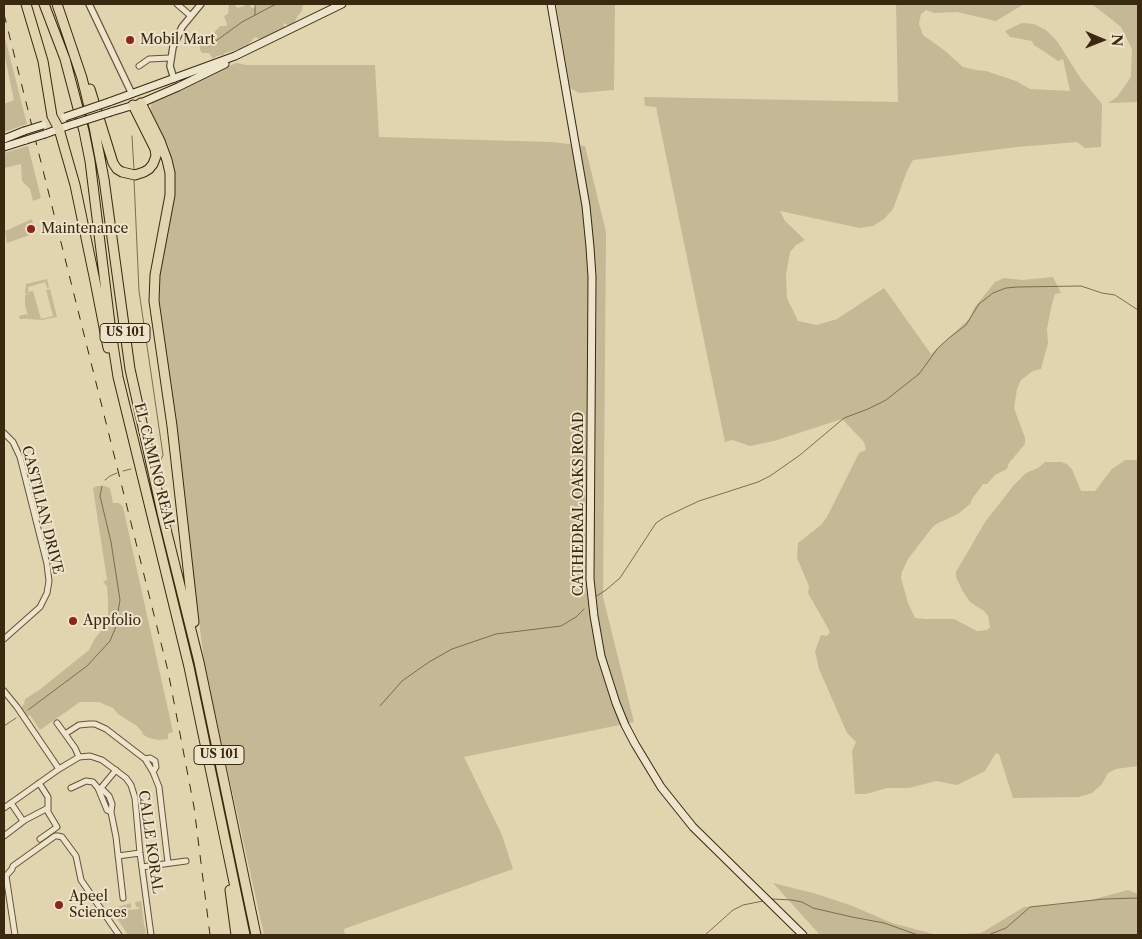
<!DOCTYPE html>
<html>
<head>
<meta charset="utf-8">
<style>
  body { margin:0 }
  #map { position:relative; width:1142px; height:939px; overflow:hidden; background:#e1d5af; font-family:"Libre Caslon Text",serif }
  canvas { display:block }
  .frame { position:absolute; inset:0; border:5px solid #3b2810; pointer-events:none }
  .north { position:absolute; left:1077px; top:15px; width:50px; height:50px; -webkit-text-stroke:4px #ece4cb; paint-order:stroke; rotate:91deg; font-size:14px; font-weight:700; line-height:20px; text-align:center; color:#3b2810 }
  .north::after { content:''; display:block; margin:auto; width:18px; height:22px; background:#3b2810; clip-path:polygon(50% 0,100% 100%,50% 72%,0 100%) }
</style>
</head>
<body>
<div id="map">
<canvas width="1142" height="939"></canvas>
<div class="frame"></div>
<div class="north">N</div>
</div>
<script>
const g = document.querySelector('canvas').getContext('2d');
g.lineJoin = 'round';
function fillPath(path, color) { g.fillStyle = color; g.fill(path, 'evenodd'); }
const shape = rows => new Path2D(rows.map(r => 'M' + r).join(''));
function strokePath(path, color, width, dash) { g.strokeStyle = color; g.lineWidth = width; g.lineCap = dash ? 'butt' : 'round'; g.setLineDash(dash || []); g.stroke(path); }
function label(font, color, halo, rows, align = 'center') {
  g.font = font + ' "Libre Caslon Text",serif'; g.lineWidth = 4; g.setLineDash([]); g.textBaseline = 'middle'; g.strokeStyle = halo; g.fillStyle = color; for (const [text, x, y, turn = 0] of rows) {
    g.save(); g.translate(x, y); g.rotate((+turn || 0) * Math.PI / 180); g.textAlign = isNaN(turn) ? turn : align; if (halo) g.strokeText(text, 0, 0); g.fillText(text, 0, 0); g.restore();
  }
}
fillPath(shape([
  [229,4,236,4,235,6,238,8,249,4,252,8,255,8,257,4,303,4,302,11,297,17,294,24,290,26,283,23,285,28,262,40,255,37,246,47,225,53,223,55,217,56,213,59,209,53,202,53,200,50,200,45,204,44,209,45,215,42,214,39,211,39,210,37,220,26,226,26,227,24,224,16,228,14],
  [556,4,615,4,614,90,579,93,570,88],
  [896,4,1024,4,996,21,957,12,934,13,926,10,921,14,919,24,923,35,944,50,963,67,976,70,986,71,1016,81,1030,89,1070,91,1063,59,1058,61,1034,45,1032,41,1010,37,1005,31,1022,23,1034,24,1046,30,1057,41,1081,79,1102,104,1101,147,1085,148,1077,142,1017,147,913,160,907,171,893,209,884,219,873,226,860,228,780,211,785,221,805,240,796,245,790,252,786,275,787,298,798,321,817,325,837,319,884,288,931,354,969,319,974,308,995,282,1004,278,1022,280,1053,277,1061,293,1055,294,1051,308,1047,329,1048,343,1041,369,1033,371,1021,380,1017,389,1014,408,1025,438,1025,444,1009,463,1007,469,995,475,987,484,983,484,972,499,970,504,958,514,936,524,931,529,908,559,902,572,901,578,908,603,915,618,926,619,954,619,977,631,987,630,990,627,988,616,984,611,970,602,962,590,956,577,956,572,985,522,1014,485,1026,473,1038,468,1045,462,1061,462,1067,464,1072,469,1081,491,1095,491,1112,469,1118,465,1125,460,1138,460,1138,766,1116,769,1108,773,1102,784,1092,793,1079,797,1013,798,999,754,996,753,985,771,957,785,936,781,909,788,887,788,866,794,855,794,852,751,856,742,847,733,819,669,815,651,821,635,827,636,830,632,808,593,809,586,797,558,798,543,821,525,827,517,859,453,866,450,864,442,842,419,774,441,750,446,732,440,725,442,656,107,645,106,644,97,898,102],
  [1092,4,1138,4,1138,102,1108,103,1117,97,1131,77,1132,49,1121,27],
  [4,34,27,124,4,132,4,104,14,100,4,53],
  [236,63,247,65,375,65,379,137,552,142,585,146,606,232,603,597,634,722,464,757,502,835,513,869,344,929,345,935,264,935,205,668,157,297,161,256,174,195,175,179,173,161,168,145,151,111,151,105,152,102],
  [28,146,41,198,33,201,30,189,22,181,21,164,4,168,4,153],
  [32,219,35,233,7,243,5,231],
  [47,279,49,288,47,288,45,282,28,287,28,292,33,291,41,319,53,316,46,290,50,289,57,317,42,320,27,319,27,318,26,319,20,319,19,316,27,314,28,316,25,306,25,295,31,293,25,294,26,284],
  [97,486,105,486,110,488,113,503,119,503,123,507,173,732,168,734,168,739,158,740,149,738,142,734,143,733,137,726,118,714,113,708,99,702,80,702,40,730,30,715,25,717,20,709,24,704,25,699,38,691,89,650,94,640,106,624,108,614,108,600,107,587,103,581,107,580,93,488],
  [773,883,813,893,850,905,892,923,937,935,820,935],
  [1128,890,1138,894,1138,935,940,935,981,933,1024,907,1062,904,1091,900],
  [141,901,144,923,142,923,144,924,146,933,143,934,146,935,128,935,111,909,131,903,131,908,128,908,128,910,139,909,139,907,136,907,135,902]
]), '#c5b894');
strokePath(shape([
  [255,15,255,4],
  [209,46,242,22,276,4],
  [132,136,134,170],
  [134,179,139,291,163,455,160,462,155,463],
  [123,471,131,469],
  [105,480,110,476,117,473],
  [595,597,606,590,620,578,656,523,665,517,699,501,758,482,770,476,800,455,844,418,868,409,886,400,919,374,938,348,949,338,966,325,979,304,993,293,1006,288,1017,287,1081,286,1102,293,1115,295,1138,310],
  [380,706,402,681,429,662,452,649,496,634,561,626,576,617,584,609],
  [28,710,87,666,110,641,115,629,120,600,111,542,100,496,102,486],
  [4,726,16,718],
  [772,899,792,900,802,902,813,908,852,917,884,923,918,935],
  [705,935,733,910,743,905,763,901],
  [988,935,1006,928,1030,907,1104,899,1138,898]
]), '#7d6c4f', 1);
const minor = shape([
  [177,4,191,16],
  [139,66,149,59,170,58],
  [4,433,13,442,20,457,47,564,49,581,47,593,40,607,4,639],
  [4,691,17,707,59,769],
  [57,723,65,734],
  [79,757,75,748,65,734,79,725,89,724,95,724,106,729,145,759,153,772,159,787,168,863],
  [145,759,150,758,155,761,156,767,153,772],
  [39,783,48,797,48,812,57,827,40,839],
  [71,788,86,781,93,782,98,788,107,810,111,812,112,804,109,796,101,788,98,788],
  [101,788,116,770],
  [11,803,23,821],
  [4,808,59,769,79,757,90,756,102,760,126,778,131,785,135,798,140,853,151,935],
  [111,812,116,837,123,898],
  [4,836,25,820,48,808],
  [118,856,140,853],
  [142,867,186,861],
  [15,935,6,876,12,869,13,866,55,836,58,836,62,837,76,856,81,880,119,935]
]);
const tertiary = shape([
  [89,4,132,94],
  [174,79,170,66,173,47,182,27,201,4]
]);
const secondary = shape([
  [551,4,586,206,590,247,592,277,590,579,594,616,601,656,616,703,625,725,635,744,661,787,693,827,803,935],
  [109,102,235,56,342,4],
  [111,112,141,103,178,87,225,64],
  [45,134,67,126],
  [4,139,24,131],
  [4,147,26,140]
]);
const motorway = shape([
  [26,4,43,61,52,116,59,129,75,185,95,281,108,348],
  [44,4,65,59,84,131,90,161,111,332,118,377,189,667,245,935],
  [57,4,82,78,94,127,104,179,130,369,163,517,199,662,256,935],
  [90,89,113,163,117,169,122,172,135,175,144,172,149,169,153,164,156,156,155,149,133,105],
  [141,103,160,141,167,160,170,173,170,195,155,275,154,301,172,426,194,622],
  [230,890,236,935]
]);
strokePath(minor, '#645338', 7);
strokePath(tertiary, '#645338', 8);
strokePath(secondary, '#3b2810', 9);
strokePath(motorway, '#3b2810', 11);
strokePath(minor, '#ece4cb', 5);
strokePath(tertiary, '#ece4cb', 5.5);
strokePath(secondary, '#ece4cb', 7);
strokePath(motorway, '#e1d5af', 9);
strokePath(shape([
  [4,14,168,671,194,807,210,935]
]), '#3b2810', 1, [9, 9]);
const secondaryBridge = shape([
  [65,117,109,102],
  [67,126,111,112],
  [24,131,43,125],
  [26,140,45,134]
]);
strokePath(secondaryBridge, '#3b2810', 9, []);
strokePath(secondaryBridge, '#ece4cb', 7);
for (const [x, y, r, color] of [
  [130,40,5,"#8f2418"],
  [31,229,5,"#8f2418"],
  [73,621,5,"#8f2418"],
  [59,905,5,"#8f2418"]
]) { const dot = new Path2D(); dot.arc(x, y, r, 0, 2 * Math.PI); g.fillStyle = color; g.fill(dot); strokePath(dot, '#ece4cb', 2); }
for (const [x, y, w] of [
  [125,333,50],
  [219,755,50]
]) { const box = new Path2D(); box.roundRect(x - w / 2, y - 9.5, w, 19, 4); g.fillStyle = '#ece4cb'; g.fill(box); strokePath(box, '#3b2810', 1); }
label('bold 12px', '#3b2810', null, [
  ["US 101",125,333],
  ["US 101",219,755]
]);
label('14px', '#3b2810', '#ece4cb', [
  ["Mobil Mart",140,40],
  ["Maintenance",41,229],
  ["Appfolio",83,621],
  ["Apeel",69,897],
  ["Sciences",69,913]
], 'left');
label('14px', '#3b2810', '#ece4cb', [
  ["EL CAMINO REAL",154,466,76],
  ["CATHEDRAL OAKS ROAD",579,504,-90],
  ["CASTILIAN DRIVE",42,510,76],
  ["CALLE KORAL",150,842,82]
]);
</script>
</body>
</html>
